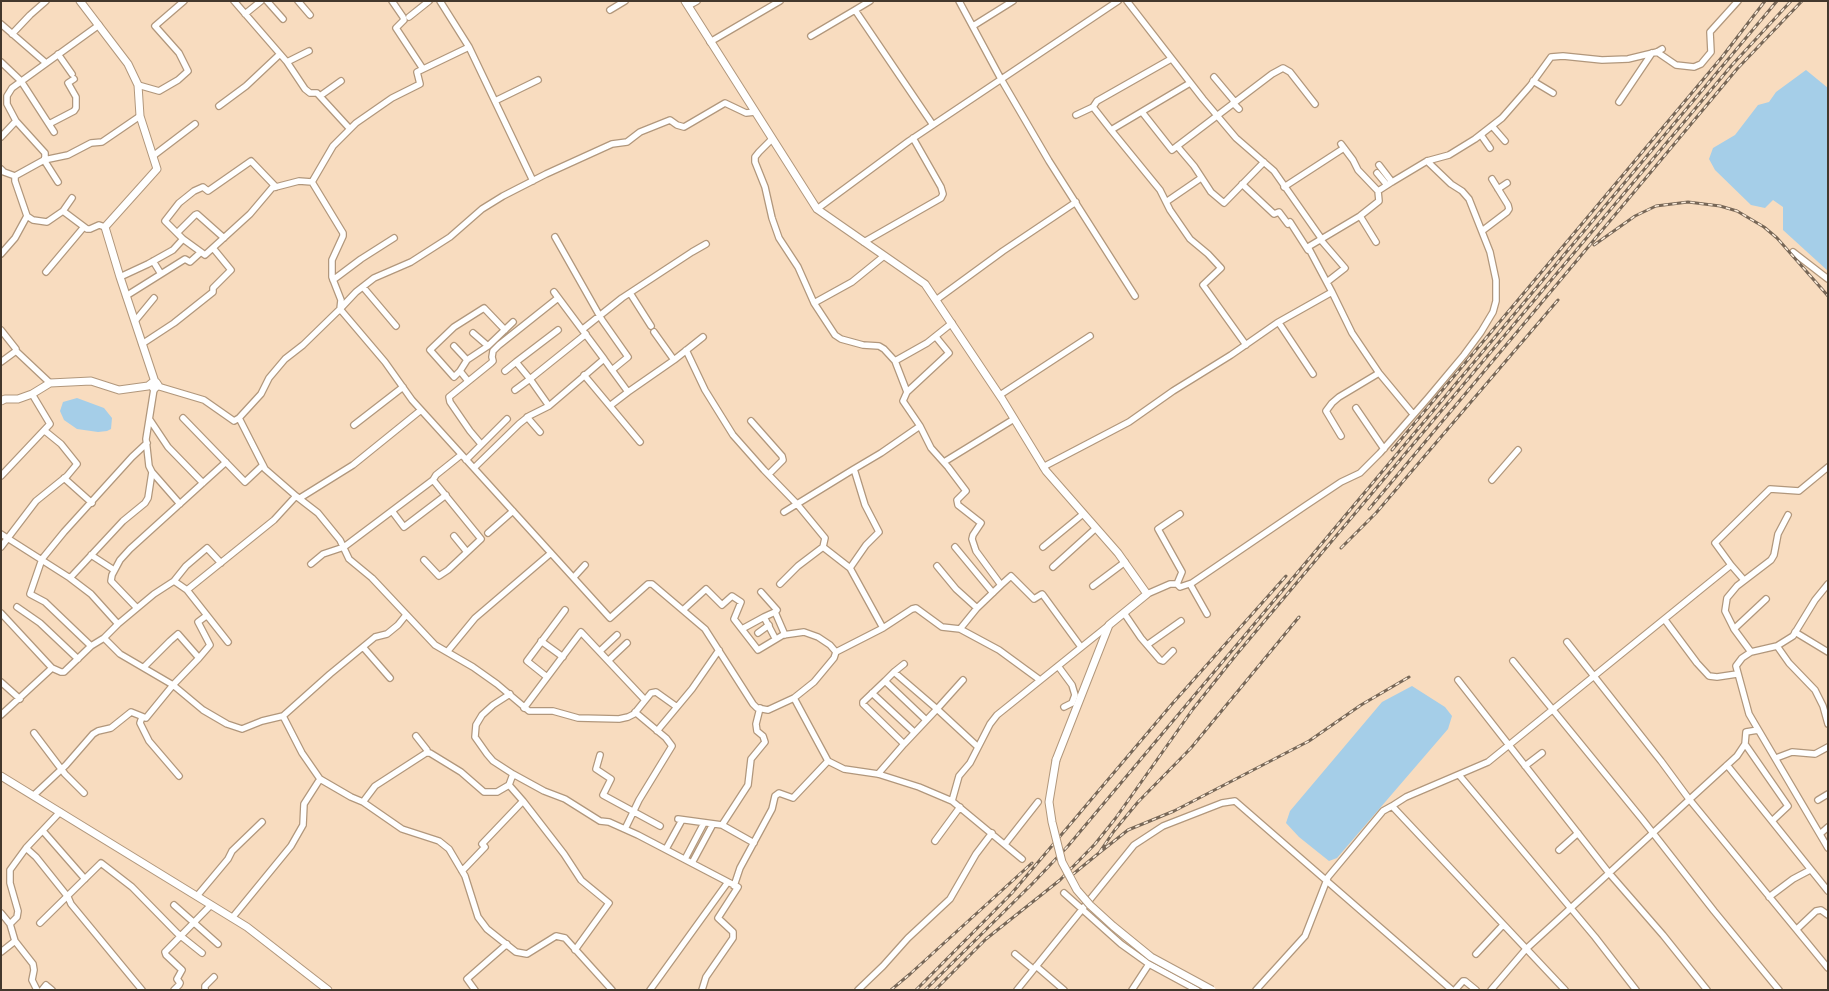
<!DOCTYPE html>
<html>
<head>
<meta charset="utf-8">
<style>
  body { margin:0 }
  #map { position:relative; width:1829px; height:991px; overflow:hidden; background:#f8dcbf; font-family:"Noto Sans",sans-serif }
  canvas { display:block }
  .frame { position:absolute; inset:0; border:2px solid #43382d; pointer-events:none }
</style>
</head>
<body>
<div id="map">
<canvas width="1829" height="991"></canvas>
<div class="frame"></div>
</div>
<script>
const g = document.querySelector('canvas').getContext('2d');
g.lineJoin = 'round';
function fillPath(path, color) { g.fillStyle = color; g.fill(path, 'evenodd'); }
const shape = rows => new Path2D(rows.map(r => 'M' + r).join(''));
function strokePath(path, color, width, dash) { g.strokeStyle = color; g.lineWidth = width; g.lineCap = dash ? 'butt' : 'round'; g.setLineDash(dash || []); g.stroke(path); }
fillPath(shape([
  [1806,70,1828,88,1828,271,1783,230,1783,207,1773,200,1765,208,1751,205,1715,170,1709,159,1713,148,1735,135,1758,105,1769,102,1776,92],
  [77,398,104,408,112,418,111,429,107,431,98,432,77,429,64,420,60,411,63,402],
  [1412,686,1445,707,1452,716,1448,729,1337,858,1329,861,1299,837,1286,823,1290,811,1382,702]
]), '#a5cee8');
const minor = shape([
  [234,1,287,62,305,89,310,93,317,93,350,129],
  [267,1,283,19],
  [298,1,310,15],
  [392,1,403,17,404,20,396,28,423,69],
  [440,1,469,47,533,181],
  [870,1,855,10,933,125],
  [959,1,1001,79,1049,161,1135,296],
  [1127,1,1203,99,1236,138,1274,171,1321,238],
  [688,6,697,1],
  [610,10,625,1],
  [245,14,261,1],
  [409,17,429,1],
  [1,24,46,63],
  [973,26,1013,1],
  [12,34,30,15,46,1],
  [811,36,855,10],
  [710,42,780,1],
  [1657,52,1676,65,1694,67,1701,64,1711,52,1710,32,1738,1],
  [58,54,72,74],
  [1,62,21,81,54,132],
  [287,62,309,51],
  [1214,77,1235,102],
  [1533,81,1553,93],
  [1190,83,1111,130,1160,190,1170,210,1190,239,1208,254,1221,268,1203,285,1246,345],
  [138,85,159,91,178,80,188,71,179,53,155,26,184,1],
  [320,96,341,81],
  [495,101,538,80],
  [1619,102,1652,53],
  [1233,103,1239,109],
  [219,106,246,86,280,54],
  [1093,107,1111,130],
  [1142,112,1172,150,1272,74,1283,68,1290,72,1315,104],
  [1076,115,1093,107,1097,101,1171,59],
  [49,124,74,111,76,108,76,97,68,83,74,79],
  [1492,126,1505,141],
  [1481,135,1490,148],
  [1,137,16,121],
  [772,139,759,152,755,157,755,162,765,187,772,218,779,238,798,267,814,303,835,335,841,339,863,345,879,346,884,349,895,361],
  [1341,144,1353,160,1358,170,1378,191],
  [1177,146,1194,166,1211,192,1224,203,1264,162],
  [153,156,195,124],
  [1379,165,1392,182],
  [1,169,4,172,15,176],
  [1377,173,1387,185],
  [58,182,44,160,68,155,91,143,102,142,140,116],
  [312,182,333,146,356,123,392,98,420,84,417,72,469,47],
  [312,182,343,233,343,236,332,260,332,277,341,300,340,309],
  [1242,184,1274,214,1279,212,1288,224,1290,222,1308,250],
  [276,187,251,161,208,191,203,187,194,191,179,203,165,221,183,239,205,255,250,214,272,188,299,181,312,182],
  [1284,187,1344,148],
  [1498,189,1507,183],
  [1166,202,1201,178],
  [817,209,909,141,1118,1],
  [63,211,72,198],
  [27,216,33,220,47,222,63,211,87,229,90,229,99,225,105,227],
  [1360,216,1376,242],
  [1482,231,1507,212,1509,209,1508,205,1492,179],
  [177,233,195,215,197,214,224,238],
  [555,237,602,320,628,357,612,370],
  [1320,239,1345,268,1327,282],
  [864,242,941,198,943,194,941,187,913,138],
  [1793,252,1828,279],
  [1,254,15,238,27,216,15,181,15,176,44,160,45,157,45,153,16,121,7,104,7,96,12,88,99,25],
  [153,261,161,274],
  [46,272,83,228],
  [120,277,148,264,173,250,183,239],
  [333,280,361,259,394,238],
  [363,287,396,326],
  [1332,292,1352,333,1379,373,1413,414],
  [630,293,651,326],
  [126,296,185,259,190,262,201,252],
  [936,300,1003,251,1076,202],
  [814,303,852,282,884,256],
  [340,309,356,292,374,278,411,262,450,237,482,209,503,196,546,174,612,144,627,142,640,132,670,120,677,125,684,127,725,103,746,113,755,112],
  [135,321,154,298],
  [952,323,927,343,895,361,907,392,903,401,920,426,931,448,948,467,966,491,957,500,958,505,981,523,973,535,972,539,976,551,1001,585,977,608,960,629],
  [1279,323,1313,374],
  [583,329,622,298,692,252,706,244],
  [1,330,16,349,16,351,50,383],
  [654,332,674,360],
  [473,333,488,346],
  [142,344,174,323,213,292,213,288,231,270,213,248],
  [454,346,467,360],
  [686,350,705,390,733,435,764,470,797,504,825,538,823,547,798,566,780,584],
  [604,359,628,392,674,360,703,337],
  [1,362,16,351],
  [460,371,454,377,430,350,454,327,484,308,505,330],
  [505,371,516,362],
  [584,375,640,442],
  [468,381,460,371,467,360,488,346,513,322],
  [157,386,204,400,234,421,239,418,261,394,269,378,285,359,303,345,340,309,385,362,412,400,610,618,648,584,652,584,705,629,753,704,757,708,768,710,794,698,828,761,844,769,878,774,919,787,952,801,1022,859],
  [515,390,530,379,516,362,558,330],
  [907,392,949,353,936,337],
  [1000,395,1090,336],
  [611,405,628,392],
  [549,406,530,379,586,334],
  [1356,408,1384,449],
  [527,417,540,432],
  [183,418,245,482,263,465],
  [239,418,265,469,296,496,318,513,340,540,349,559,372,578,435,645,473,667,497,684,529,711,553,711,578,718,619,719,628,717,634,714,651,693,656,692,677,707,692,689,719,650],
  [150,420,168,447,203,483],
  [751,421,782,456,783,460,769,474],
  [354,425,403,387],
  [1341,436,1326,411,1332,403,1339,397,1379,373],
  [481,444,470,431,450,402,449,397,491,363,493,361,492,357,493,351,499,345,558,298],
  [466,460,507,419],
  [944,462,1014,419],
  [1043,467,1129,422,1173,391,1231,355,1277,323,1332,292,1308,247,1360,216,1379,201,1378,191,1392,182,1427,161,1449,155,1475,139,1502,118,1530,86,1551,57,1563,56,1602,60,1628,59,1657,52,1662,49],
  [474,468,519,424,529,416,549,406,604,359,554,292],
  [152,472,180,504],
  [1,476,50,424,32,394],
  [64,478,92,503],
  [1492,480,1518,450],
  [300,498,353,465,421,410],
  [392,511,404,527,446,495],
  [784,512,854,469],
  [488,533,513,511],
  [1,534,70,578],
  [454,536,467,552],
  [1,547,36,501,67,476,77,464,61,444,45,431],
  [823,547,850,568],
  [955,547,993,593],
  [1043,547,1083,514],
  [91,555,114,570],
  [424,560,439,576,448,570,481,539,433,480],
  [311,564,323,554,344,547,433,480,436,475,461,455],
  [1731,565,1744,580],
  [937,566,956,589,977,608],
  [1053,567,1096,528],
  [574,577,585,565],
  [174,581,186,566,207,548,221,563],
  [1177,584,1182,572,1158,529,1180,514],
  [1190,584,1207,614],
  [1828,584,1815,600,1793,636,1777,646,1751,652,1742,658,1736,666,1749,714,1828,848],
  [1001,585,1011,576,1034,599,1042,594,1043,595,1081,647],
  [1093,586,1125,562],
  [187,590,274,520,296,496],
  [761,592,777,610,775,612],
  [1147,594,1170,584,1177,584,1180,587,1192,583,1305,506,1341,482,1360,473,1380,453,1428,398,1464,355,1481,332,1493,312,1496,301,1496,280,1490,252,1469,199,1462,191,1451,184,1427,161],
  [17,607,40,623,78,659],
  [137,608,111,581,112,575,120,560,130,549,226,462],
  [683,610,706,589,722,605,732,596,741,602,734,619,758,650,783,635,804,632,818,637,830,645,836,652,834,658,814,682,794,698],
  [1,613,52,668,61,672,64,672,91,646,104,638],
  [1124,613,1141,638,1160,660,1163,661,1173,651],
  [764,617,775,612,785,635],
  [1665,620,1697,663,1709,676,1717,677,1737,674],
  [118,624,154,594,174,581,187,590,228,642],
  [883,628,850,568,866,545,879,532,865,505,854,469,881,453,920,426],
  [742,629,764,617,775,638],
  [1734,629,1766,599],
  [1795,632,1828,652],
  [758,633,769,625],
  [541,641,563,657],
  [1567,642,1661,761,1689,799,1828,968],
  [1147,645,1181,621],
  [91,646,45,602,30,594,42,559,64,532,132,457,147,443],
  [1777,646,1789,663,1815,690,1823,706,1828,724],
  [363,647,390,678],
  [600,651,617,635],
  [447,652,475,618,551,553],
  [836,652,883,628,912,609,916,608,942,627,960,629,999,650,1040,680],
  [1751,652,1734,629,1725,611,1727,598,1737,586,1771,560,1774,555,1778,534,1788,515],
  [199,658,210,645,198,622,206,616],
  [609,660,627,643],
  [1513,661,1642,819,1714,911,1779,990],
  [904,664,894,672,937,709,963,680],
  [1058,666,1072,685,1075,695,1072,703,1064,707],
  [144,667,170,641,178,634,199,658,173,685,120,654,104,638,118,624,91,594,70,578,123,521,145,503,148,498,152,472,149,466,146,439,154,389],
  [547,677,527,661,565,610],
  [1458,680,1609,873,1663,935,1707,990],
  [885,681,894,672],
  [1,682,20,699],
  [872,693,914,732],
  [510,694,493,705,482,715,476,725,475,737,487,754,493,761,513,774,509,785,523,801],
  [524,708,581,632,645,700],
  [1,715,52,668],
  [283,716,330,674,375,637,387,634,398,625,406,615],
  [142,717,140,723,149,741,179,776],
  [657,731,677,707],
  [34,733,65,774,84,793],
  [416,736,427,750,427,753],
  [904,744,863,704,863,702,885,681,926,720],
  [1745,744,1788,806,1772,821],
  [600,755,596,769,611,779,603,795,660,826],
  [1776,758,1792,752,1815,754,1828,747],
  [1727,765,1828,891],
  [1525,766,1542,753],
  [513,774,544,791,565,799,600,821,609,822,638,835,728,882],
  [878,774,904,744,937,709,978,747],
  [1459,775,1595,937,1636,990],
  [34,795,66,765,93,734,98,731,111,728,131,712,146,718,173,685,203,710,227,724,242,729,262,721,283,716,302,753,320,779,351,797,363,802,402,829,439,841,449,849,465,876,478,917,487,929,516,952,527,954,556,936,565,938,612,990],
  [1818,800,1828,794],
  [952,801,959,776,970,763,990,724,997,715,1109,625],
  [363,802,375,786,426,753,430,753,461,772,484,792,497,792,509,785],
  [1392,806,1406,797,1488,762,1731,565,1715,543,1770,489,1799,491,1828,467],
  [678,819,722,825,754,843],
  [722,825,748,785,751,759,765,742,763,736,757,731,756,724,760,708],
  [625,829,639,800,672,746,666,738,635,712],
  [43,831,85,879],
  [1820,834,1828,827],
  [935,841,960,807],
  [1005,844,1038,802],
  [26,848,36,857,68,897,71,904,142,990],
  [666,849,682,820],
  [1559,850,1578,833],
  [685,859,704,823],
  [692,863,713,824],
  [462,871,485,847,482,844,523,801,564,854,581,880,609,903,575,950],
  [734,886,740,868,772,809,775,796,779,793,793,798,828,761],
  [1064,893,1121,944,1149,964,1197,990],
  [197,896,228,859,232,851,262,822],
  [1769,897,1793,879,1810,870],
  [174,905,218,944],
  [1,913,10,924,17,917,18,911,10,883,10,870,26,848,60,812],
  [232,918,291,846,303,825,304,804,320,779],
  [40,923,101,863,132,887,177,933,202,953],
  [10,924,15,941,33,964,34,970,32,980,37,990],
  [1797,929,1816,911,1821,910,1828,915],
  [1,952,15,941],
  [1015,954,1033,969],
  [1476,954,1503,925],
  [1036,966,1064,990],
  [42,990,46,985,52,990],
  [174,990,179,985,180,983,177,979,182,970,166,955,165,952,211,905],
  [205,990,205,986,214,977],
  [475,990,467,979,507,944],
  [650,990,728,882,738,887,718,918,733,932,733,938,706,977,702,990],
  [858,990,883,966,908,938,950,899,976,854,992,833],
  [1017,990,1134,845,1163,826,1222,803,1235,801,1452,990],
  [1132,990,1149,964],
  [1256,990,1305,936,1328,877,1383,811,1392,806,1565,990],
  [1455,990,1463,981,1465,981,1476,990],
  [1491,990,1526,949,1737,756,1745,744,1746,732,1758,730]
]);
const tertiary = shape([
  [80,1,128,64,138,85,140,116,157,169,105,227,120,277,155,382],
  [685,1,817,209,925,284,1002,399,1046,471,1118,553,1147,594,1109,625,1056,760],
  [1,401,5,399,18,399,32,394,50,383,91,381,119,390,148,386,153,382,156,382,158,385,154,389,151,385],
  [1,776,247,927,328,990]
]);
strokePath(minor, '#b1977c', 8);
strokePath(tertiary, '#b1977c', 9);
strokePath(minor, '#fff', 5.5);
strokePath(tertiary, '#fff', 7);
const rail = shape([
  [1594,245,1635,216,1656,206,1688,202,1720,206,1737,211,1764,227,1777,238,1828,296],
  [1392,450,1722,57,1765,1],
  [1369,509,1737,69,1802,1],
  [1341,548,1376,513,1558,300],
  [1099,853,1128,830,1174,811,1309,741,1361,705,1409,677],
  [1072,875,1099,853,1114,831,1138,802,1191,748,1299,617],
  [891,990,910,974,1032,863],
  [916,990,1012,893,1172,704,1286,576],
  [925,990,1033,883,1068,846,1777,1],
  [935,990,986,939,1060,880,1095,844,1115,819,1193,709,1236,655,1732,65,1791,1]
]);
strokePath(rail, '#776757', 3);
strokePath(rail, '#fcecda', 1.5, [4.5]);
const tertiaryBridge = shape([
  [1056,760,1049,802,1052,822,1062,862,1077,890,1090,905,1113,926,1151,957,1212,990]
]);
strokePath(tertiaryBridge, '#b1977c', 9, []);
strokePath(tertiaryBridge, '#fff', 7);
</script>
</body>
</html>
